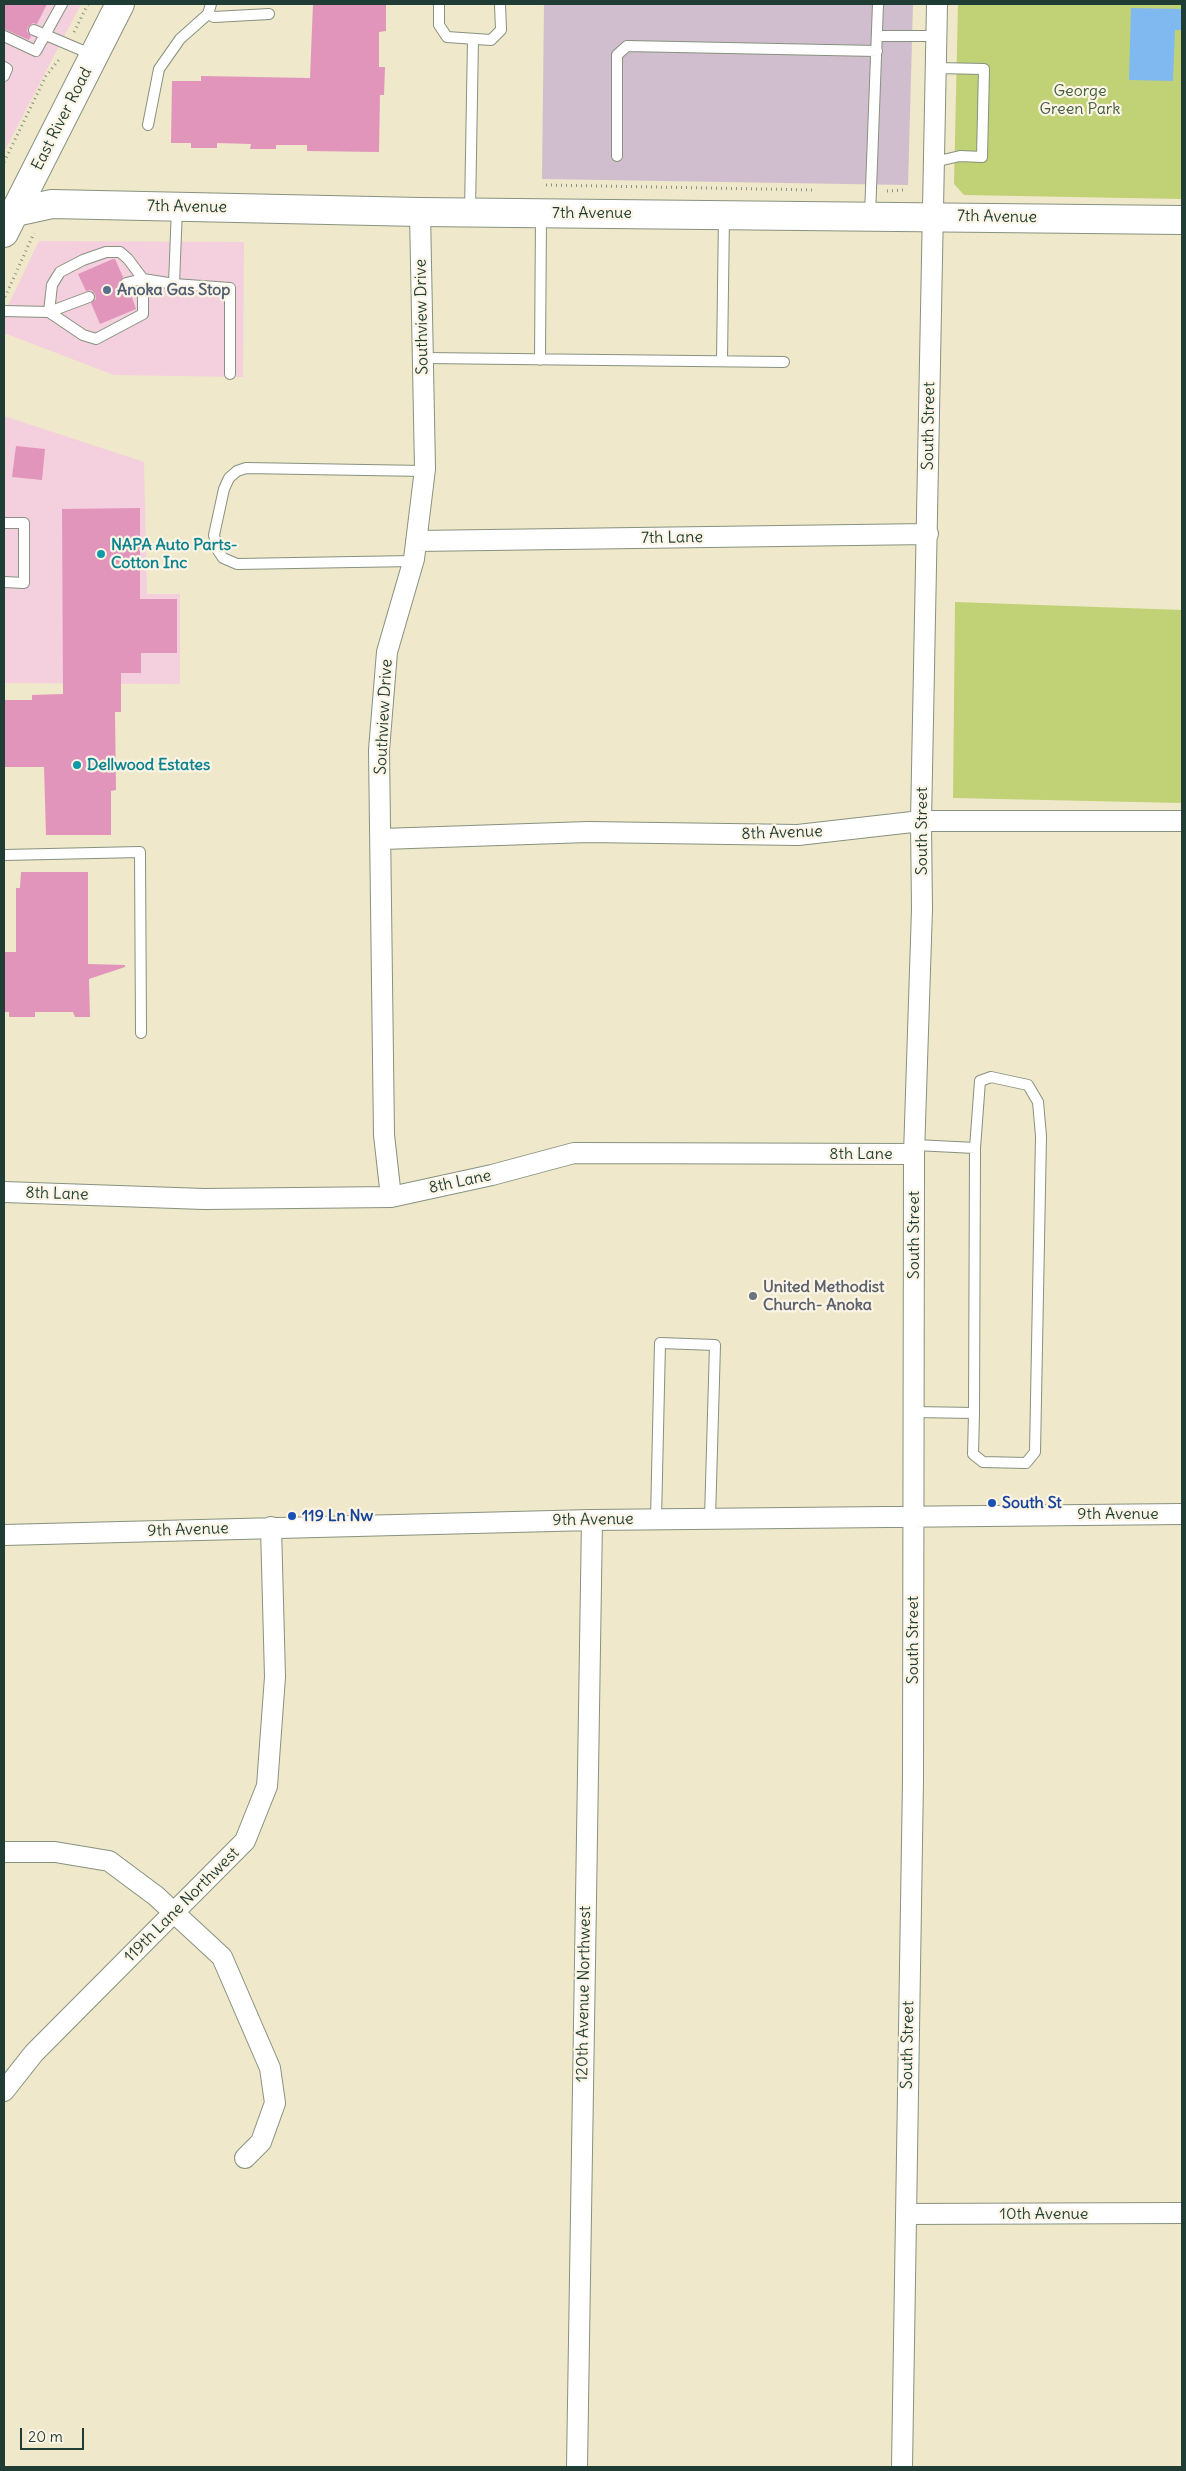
<!DOCTYPE html>
<html>
<head>
<meta charset="utf-8">
<style>
  body { margin:0 }
  #map { position:relative; width:1186px; height:2471px; overflow:hidden; background:#efe8ca; font-family:Delius,sans-serif }
  canvas { display:block }
  .frame { position:absolute; inset:0; border:5px solid #1f3d34; pointer-events:none }
  .scale { position:absolute; left:20px; top:2428px; width:64px; height:22px; box-sizing:border-box; border:2px solid #1f3d34; border-top:0; padding-left:6px; font-size:15px; line-height:18px; white-space:nowrap; color:#1f3d34; -webkit-text-stroke:4px #fcf5e5; paint-order:stroke }
</style>
</head>
<body>
<div id="map">
<canvas width="1186" height="2471"></canvas>
<div class="frame"></div>
<div class="scale">20 m</div>
</div>
<script>
const g = document.querySelector('canvas').getContext('2d');
g.lineJoin = 'round';
function fillPath(path, color) { g.fillStyle = color; g.fill(path, 'evenodd'); }
const shape = rows => new Path2D(rows.map(r => 'M' + r).join(''));
function strokePath(path, color, width, dash) { g.strokeStyle = color; g.lineWidth = width; g.lineCap = dash ? 'butt' : 'round'; g.setLineDash(dash || []); g.stroke(path); }
function label(font, color, halo, rows, align = 'center') {
  g.font = font + ' Delius,sans-serif'; g.lineWidth = 4.5; g.setLineDash([]); g.textBaseline = 'middle'; g.strokeStyle = halo; g.fillStyle = color; for (const [text, x, y, turn = 0] of rows) {
    g.save(); g.translate(x, y); g.rotate((+turn || 0) * Math.PI / 180); g.textAlign = isNaN(turn) ? turn : align; if (halo) g.strokeText(text, 0, 0); g.fillText(text, 0, 0); g.restore();
  }
}
fillPath(shape([
  [4,4,81,4,4,152],
  [39,241,244,242,243,377,114,375,4,333,4,314],
  [4,416,144,462,147,594,180,594,180,684,4,683]
]), '#f4cfdd');
fillPath(shape([
  [544,4,913,4,908,185,542,179]
]), '#d0bdcd');
fillPath(shape([
  [958,4,1182,4,1182,199,964,195,954,184],
  [955,602,1182,610,1182,803,953,798]
]), '#c0d275');
fillPath(shape([
  [1131,8,1182,9,1182,30,1175,30,1173,81,1129,80]
]), '#80b8f0');
fillPath(shape([
  [4,4,47,4,37,24,33,23,28,27,27,31,31,36,29,40,4,29],
  [313,4,386,4,386,31,379,32,379,67,385,67,384,95,380,95,379,152,307,151,307,145,276,145,276,149,250,149,251,144,217,143,217,148,191,148,191,143,171,143,172,81,201,81,201,76,310,78],
  [113,259,115,259,123,277,120,281,119,285,124,289,129,289,136,309,100,324,91,303,96,299,95,294,91,290,86,291,78,274],
  [16,446,45,449,42,480,12,477],
  [140,508,140,599,177,599,177,653,141,653,141,673,121,673,121,712,115,712,116,790,111,791,111,835,46,835,44,767,4,767,4,700,32,700,32,695,63,694,62,509],
  [21,872,88,872,88,964,125,965,125,967,89,979,90,1017,75,1017,73,1012,35,1012,35,1017,9,1017,9,1012,4,1012,4,952,16,952,16,888,20,888]
]), '#e195bb');
const lane = shape([
  [211,4,208,14,214,17,269,14],
  [439,4,439,25,447,37,491,40,501,30,500,4],
  [34,30,93,55],
  [4,36,36,51,62,4],
  [878,36,937,36],
  [4,67,7,69,4,76],
  [148,125,159,69,180,39,208,14],
  [617,156,617,55,627,46,877,51],
  [934,162,960,156,982,157,984,69,936,68],
  [470,211,473,39],
  [870,215,878,4],
  [126,283,143,279,174,284,230,288,230,374],
  [174,284,177,208],
  [4,311,49,312,52,285,60,272,83,260,106,252,120,252,128,259,143,279,143,314,96,339,83,335,49,312],
  [49,312,89,297],
  [424,358,784,362],
  [540,360,541,214],
  [722,360,724,215],
  [4,523,24,523,24,583,4,582],
  [413,561,237,564,223,558,217,549,214,535,224,489,229,478,237,471,246,468,425,471],
  [4,855,140,852,141,1033],
  [914,1412,974,1413,973,1454,983,1462,1026,1463,1035,1452,1041,1136,1038,1102,1028,1085,991,1077,980,1081,975,1148,915,1145],
  [974,1413,975,1148],
  [656,1519,660,1343,715,1345,710,1518]
]);
const street = shape([
  [416,541,928,534],
  [382,839,588,832,798,835,921,821,1182,821],
  [4,1192,204,1199,391,1197,492,1175,574,1153,914,1154],
  [391,1197,384,1135,379,750,387,652,414,559,425,469,420,212],
  [4,1535,592,1520,1182,1514],
  [4,1852,55,1852,109,1861,156,1896,222,1957,270,2068,275,2103,261,2142,245,2158],
  [4,2091,34,2053,245,1841,267,1786,275,1677,271,1527],
  [906,2214,1182,2213],
  [577,2467,592,1520],
  [902,2467,913,1780,914,1154,922,909,921,821,937,4]
]);
const secondary = shape([
  [15,212,52,204,420,212,1182,220],
  [4,233,120,4]
]);
strokePath(lane, '#87927f', 12);
strokePath(street, '#87927f', 22);
strokePath(secondary, '#87927f', 30);
strokePath(shape([
  [74,32,88,4],
  [4,162,46,76,61,57],
  [546,185,816,190],
  [887,191,904,190],
  [5,297,34,233]
]), '#87927f', 3, [1, 4]);
strokePath(lane, '#fff', 10);
strokePath(street, '#fff', 20);
strokePath(secondary, '#fff', 28);
for (const [x, y, r, color] of [
  [107,290,5,"#5c6f8a"],
  [101,554,5,"#0f9aa8"],
  [77,765,5,"#0f9aa8"],
  [753,1296,5,"#6b7280"],
  [992,1503,5,"#1a4fb4"],
  [292,1516,5,"#1a4fb4"]
]) { const dot = new Path2D(); dot.arc(x, y, r, 0, 2 * Math.PI); g.fillStyle = color; g.fill(dot); strokePath(dot, '#fcf5e5', 2); }
label('16px', '#3f5b41', '#fcf5e5', [
  ["George",1080,91],
  ["Green Park",1080,109]
]);
label('16px', '#1f3d34', '#fcf5e5', [
  ["East River Road",62,119,-63],
  ["7th Avenue",187,207,1],
  ["7th Avenue",592,213],
  ["7th Avenue",997,217,1],
  ["Southview Drive",422,317,-91],
  ["South Street",929,426,-89],
  ["7th Lane",672,538,-1],
  ["Southview Drive",384,717,-87],
  ["South Street",922,831,-90],
  ["8th Avenue",782,833,-2],
  ["8th Lane",861,1154],
  ["8th Lane",460,1182,-12],
  ["8th Lane",57,1194,2],
  ["South Street",914,1235,-90],
  ["9th Avenue",1118,1514],
  ["9th Avenue",593,1520,-1],
  ["9th Avenue",188,1530,-2],
  ["South Street",913,1640,-90],
  ["119th Lane Northwest",182,1905,-45],
  ["120th Avenue Northwest",584,1994,-89],
  ["South Street",908,2045,-89],
  ["10th Avenue",1044,2214]
]);
label('bold 16px', '#4e5e75', '#fcf5e5', [
  ["Anoka Gas Stop",117,290]
], 'left');
label('bold 16px', '#0d838f', '#fcf5e5', [
  ["NAPA Auto Parts-",111,545],
  ["Cotton Inc",111,563],
  ["Dellwood Estates",87,765]
], 'left');
label('bold 16px', '#5b616d', '#fcf5e5', [
  ["United Methodist",763,1287],
  ["Church- Anoka",763,1305]
], 'left');
label('bold 16px', '#164399', '#fcf5e5', [
  ["South St",1002,1503],
  ["119 Ln Nw",302,1516]
], 'left');
</script>
</body>
</html>
